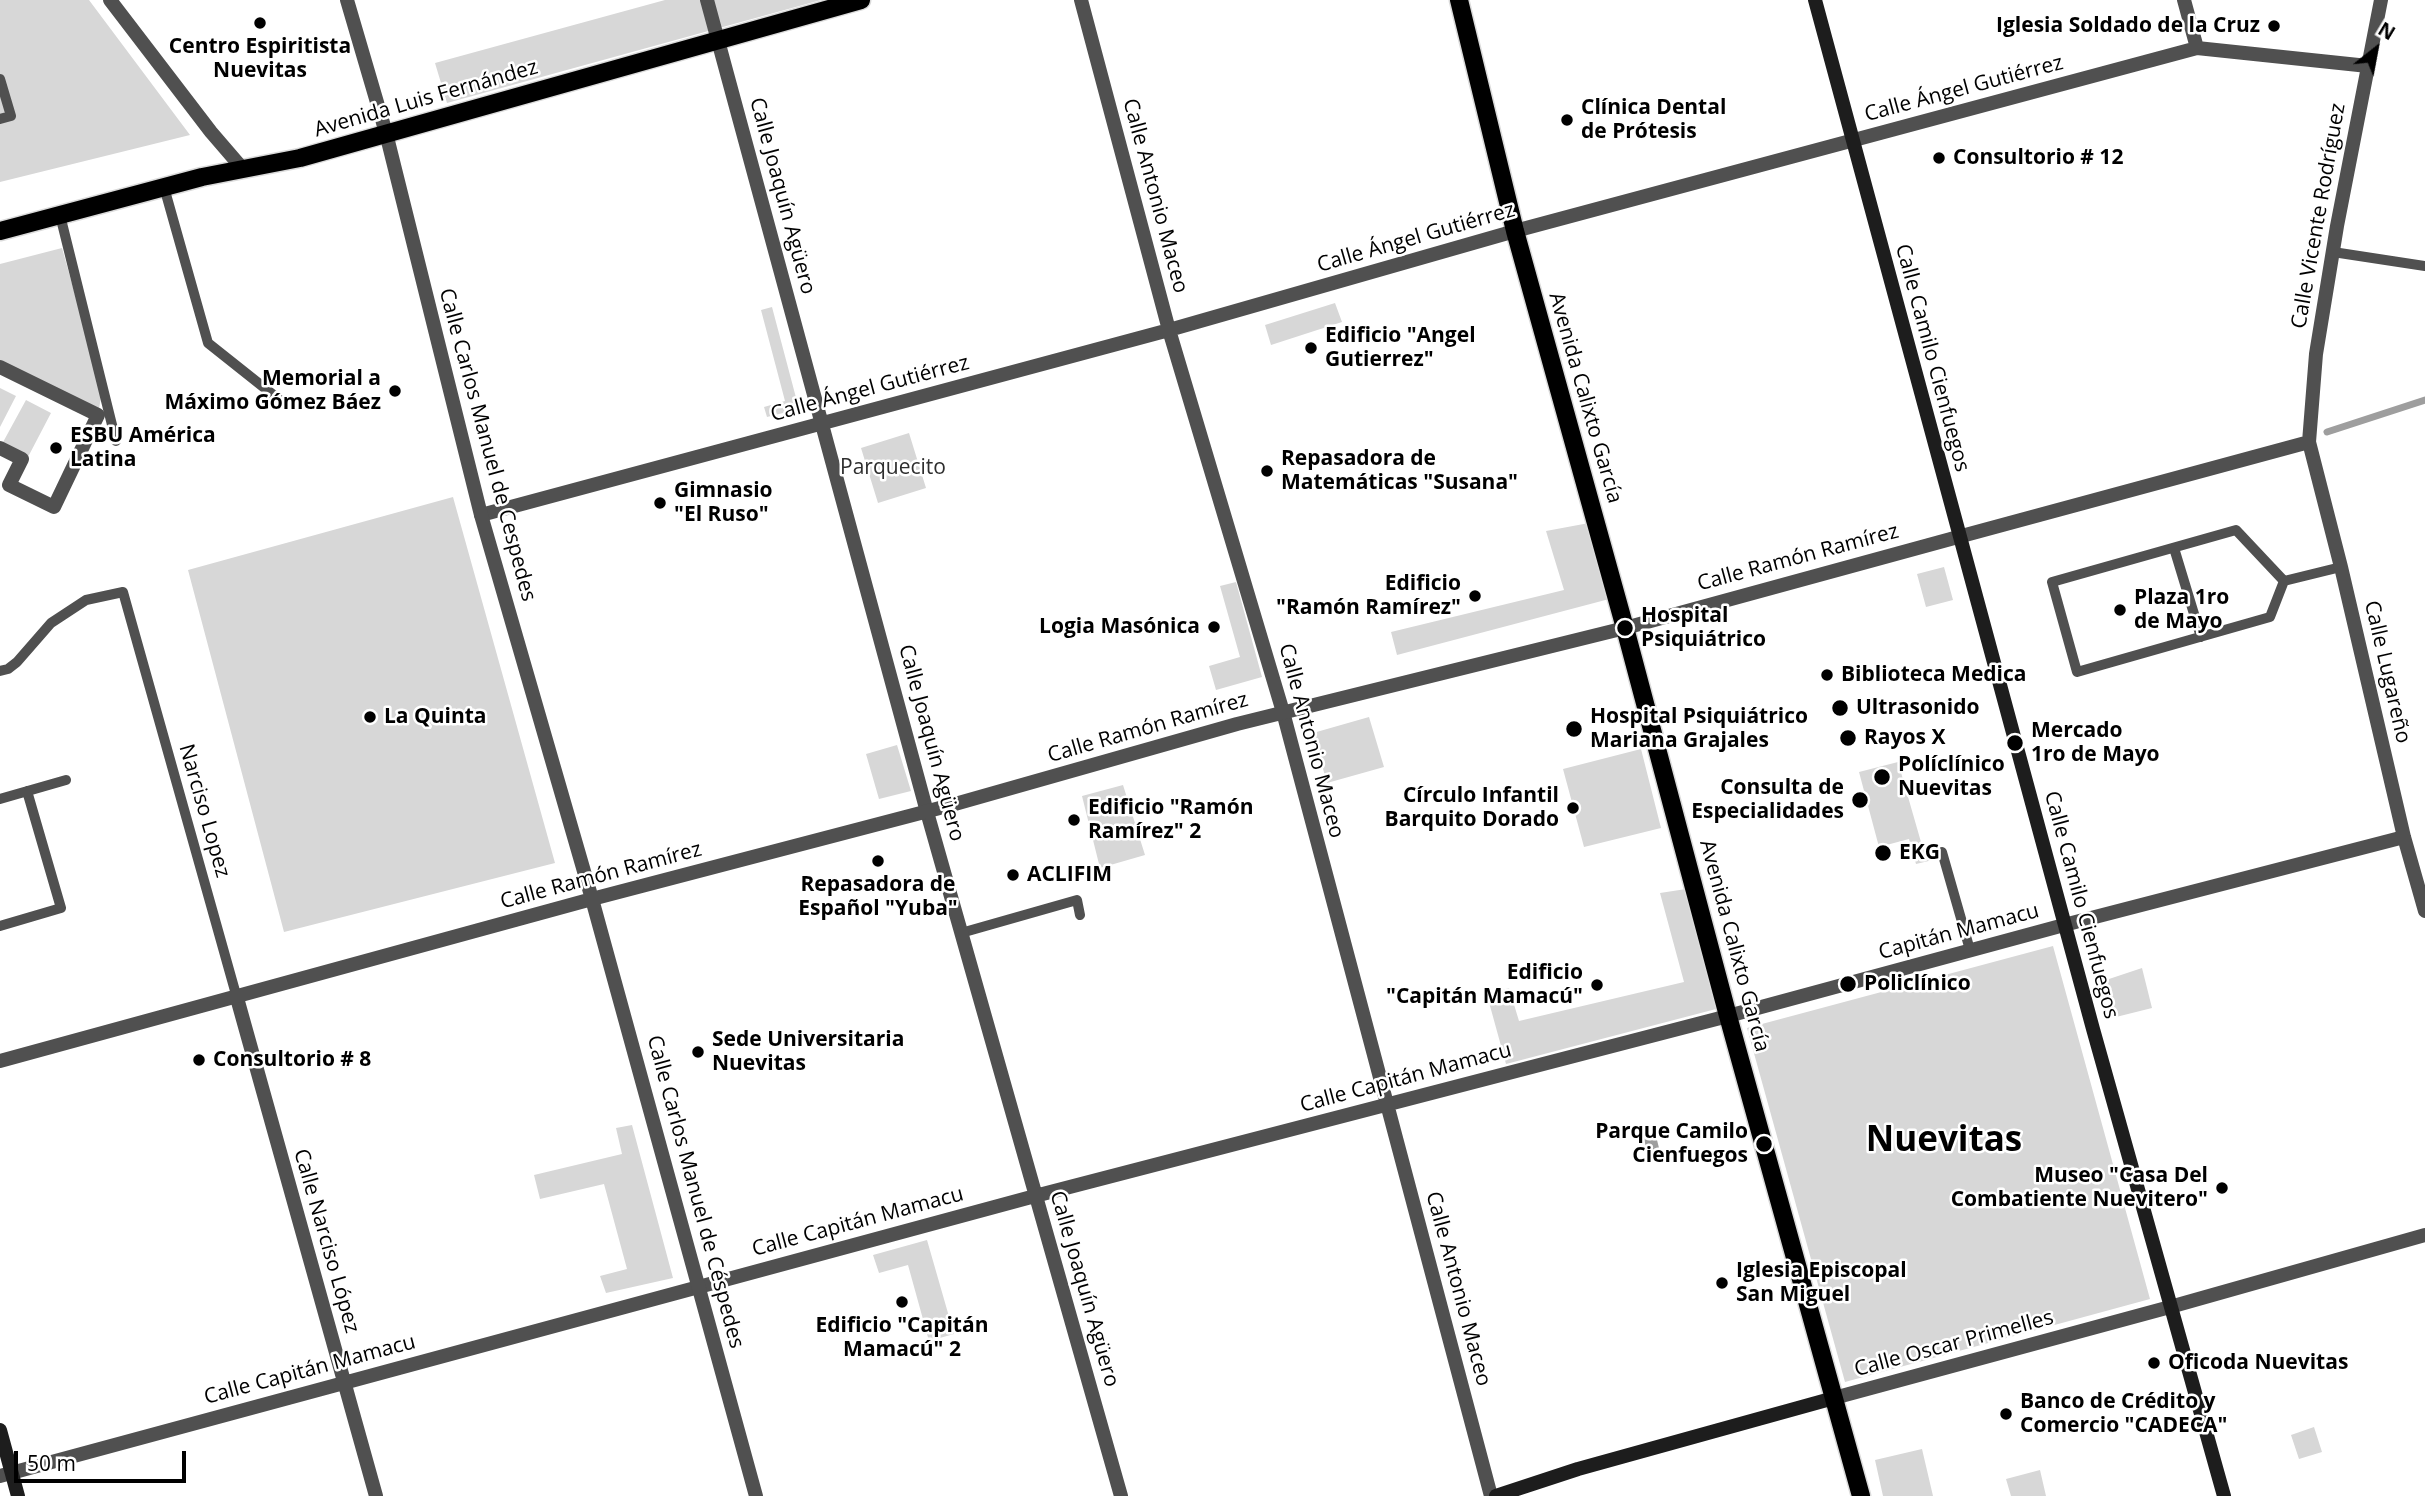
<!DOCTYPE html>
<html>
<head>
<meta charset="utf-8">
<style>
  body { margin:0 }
  #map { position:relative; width:2425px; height:1496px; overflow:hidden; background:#fff; font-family:"Open Sans",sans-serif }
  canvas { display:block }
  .north { position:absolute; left:2341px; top:14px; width:70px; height:70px; -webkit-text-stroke:5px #fff; paint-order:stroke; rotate:31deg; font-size:19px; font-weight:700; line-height:28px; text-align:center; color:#000 }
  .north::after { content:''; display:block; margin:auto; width:24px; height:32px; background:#000; clip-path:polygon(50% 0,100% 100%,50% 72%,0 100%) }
  .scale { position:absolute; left:14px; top:1451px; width:172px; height:32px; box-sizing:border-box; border:4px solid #000; border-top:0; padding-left:9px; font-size:21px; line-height:24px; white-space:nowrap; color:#000; -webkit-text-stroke:5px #fff; paint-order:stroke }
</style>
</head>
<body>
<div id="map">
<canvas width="2425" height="1496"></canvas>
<div class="north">N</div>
<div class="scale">50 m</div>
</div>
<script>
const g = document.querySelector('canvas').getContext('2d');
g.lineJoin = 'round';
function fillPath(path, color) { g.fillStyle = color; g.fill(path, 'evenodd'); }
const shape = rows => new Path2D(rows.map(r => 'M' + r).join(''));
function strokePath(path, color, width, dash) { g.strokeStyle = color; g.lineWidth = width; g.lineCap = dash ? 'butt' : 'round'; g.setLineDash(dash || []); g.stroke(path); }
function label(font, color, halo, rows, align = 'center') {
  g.font = font + ' "Open Sans",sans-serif'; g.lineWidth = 5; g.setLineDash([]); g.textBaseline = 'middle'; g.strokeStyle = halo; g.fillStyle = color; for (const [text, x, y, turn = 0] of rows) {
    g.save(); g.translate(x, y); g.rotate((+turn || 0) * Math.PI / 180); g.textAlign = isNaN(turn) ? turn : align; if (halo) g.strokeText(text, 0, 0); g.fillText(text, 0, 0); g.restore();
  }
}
fillPath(shape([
  [0,0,89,0,190,135,0,182],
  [665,0,821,0,447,103,435,63],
  [62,248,102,391,98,415,0,367,0,264],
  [1335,303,1342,322,1271,345,1265,325],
  [772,307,799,409,767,417,764,407,785,401,761,310],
  [0,388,16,396,0,427],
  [26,400,51,413,28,457,2,444],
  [909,433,926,488,878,503,861,448],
  [453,497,555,863,284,932,188,570],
  [1589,523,1613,598,1397,655,1391,632,1564,590,1546,531],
  [1944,567,1953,600,1926,607,1917,574],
  [1236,582,1262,677,1216,690,1209,666,1240,657,1220,586],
  [1369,717,1384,767,1327,783,1313,733],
  [897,745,911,791,879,799,866,754],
  [1641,749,1661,828,1584,847,1563,769],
  [1898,762,1923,849,1933,847,1937,859,1916,864,1909,839,1879,847,1859,772],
  [1123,785,1145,855,1100,868,1082,796],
  [1686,889,1716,1009,1506,1064,1487,995,1509,988,1519,1021,1684,982,1660,893],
  [2053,946,2150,1299,1845,1382,1747,1028],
  [2142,968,2152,1008,2116,1017,2106,980],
  [632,1125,673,1278,606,1293,600,1276,627,1269,604,1184,540,1199,534,1175,622,1154,616,1128],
  [927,1240,954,1334,929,1341,908,1265,879,1273,873,1255],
  [2314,1427,2322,1452,2299,1459,2291,1435],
  [1922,1449,1933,1496,1883,1496,1875,1460],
  [2040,1470,2046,1496,2011,1496,2006,1479]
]), '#d7d7d7');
fillPath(shape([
  [1655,1132,1661,1156,1649,1159,1643,1135]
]), '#9e9e9e');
strokePath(shape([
  [2327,432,2425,400]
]), '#9e9e9e', 7);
const primary = shape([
  [1459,0,1515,231,1625,628,1728,1016,1861,1496],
  [0,231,202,177,300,158,861,0]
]);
strokePath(primary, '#dbdbdb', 21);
strokePath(shape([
  [0,79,11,116,0,119],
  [164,187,208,343,281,401],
  [60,215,116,441],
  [2333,252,2425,266],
  [2174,548,2201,637],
  [2284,581,2270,617,2077,672,2052,582,2236,530,2284,581,2341,567],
  [0,671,8,669,17,662,51,623,86,600,123,592,237,998],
  [0,799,66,780],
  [1942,852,1970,950],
  [0,926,61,908,27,791],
  [961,933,1077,900,1080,915]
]), '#505050', 10);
strokePath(shape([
  [0,367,98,415,54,507,9,485,22,459,0,448]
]), '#505050', 14);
strokePath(shape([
  [110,0,211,132,242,168],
  [347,0,386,133],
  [707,0,927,812,1121,1496],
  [1081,0,1169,330,1283,712,1491,1496],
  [2184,0,2197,48],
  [2381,0,2337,226,2316,354,2309,442,2341,567,2404,837,2425,911],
  [481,515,1169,330,1515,231,2197,48,2368,66],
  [1958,537,2309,442],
  [2064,925,2404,837],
  [237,998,376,1496],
  [1834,1398,2170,1307,2425,1235],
  [0,1476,1035,1196,1728,1016]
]), '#505050', 14);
strokePath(shape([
  [386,133,481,515,592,899,756,1496],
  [1728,1016,2064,925],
  [0,1061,592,899,955,804,1237,724,1625,628,1958,537]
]), '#505050', 14);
strokePath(shape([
  [1815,0,2093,1029,2224,1496],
  [0,1430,18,1496],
  [1496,1496,1578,1469,1834,1398]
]), '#1d1d1d', 14);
strokePath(primary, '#000', 18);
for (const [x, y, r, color] of [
  [260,23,7,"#000"],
  [2274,26,7,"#000"],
  [1567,120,7,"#000"],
  [1939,158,7,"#000"],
  [1311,348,7,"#000"],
  [395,391,7,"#000"],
  [56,448,7,"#000"],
  [1267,471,7,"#000"],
  [660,503,7,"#000"],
  [1475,596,7,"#000"],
  [2120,610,7,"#000"],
  [1214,627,7,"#000"],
  [1625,628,9,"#000"],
  [1827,675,7,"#000"],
  [1840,708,9,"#000"],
  [370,717,7,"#000"],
  [1574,729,9,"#000"],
  [1848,738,9,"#000"],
  [2015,743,9,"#000"],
  [1882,777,9,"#000"],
  [1860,800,9,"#000"],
  [1573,808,7,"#000"],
  [1074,820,7,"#000"],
  [1883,853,9,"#000"],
  [878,861,7,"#000"],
  [1013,875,7,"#000"],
  [1848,984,9,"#000"],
  [1597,985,7,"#000"],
  [698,1052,7,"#000"],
  [199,1060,7,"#000"],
  [1764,1144,9,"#000"],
  [2222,1188,7,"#000"],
  [1722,1283,7,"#000"],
  [902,1302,7,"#000"],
  [2154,1363,7,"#000"],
  [2006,1414,7,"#000"]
]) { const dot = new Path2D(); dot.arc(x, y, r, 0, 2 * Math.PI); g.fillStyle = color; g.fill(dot); strokePath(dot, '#fff', 2.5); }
label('bold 21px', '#000', '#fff', [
  ["Iglesia Soldado de la Cruz",2260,26,"right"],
  ["Centro Espiritista",260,47,"center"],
  ["Nuevitas",260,71,"center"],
  ["Clínica Dental",1581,108],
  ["de Prótesis",1581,132],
  ["Consultorio # 12",1953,158],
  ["Edificio \"Angel",1325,336],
  ["Gutierrez\"",1325,360],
  ["Memorial a",381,379,"right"],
  ["Máximo Gómez Báez",381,403,"right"],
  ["ESBU América",70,436],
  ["Latina",70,460],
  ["Repasadora de",1281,459],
  ["Matemáticas \"Susana\"",1281,483],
  ["Gimnasio",674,491],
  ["\"El Ruso\"",674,515],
  ["Edificio",1461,584,"right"],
  ["\"Ramón Ramírez\"",1461,608,"right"],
  ["Plaza 1ro",2134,598],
  ["de Mayo",2134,622],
  ["Hospital",1641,616],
  ["Psiquiátrico",1641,640],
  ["Logia Masónica",1200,627,"right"],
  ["Biblioteca Medica",1841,675],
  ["Ultrasonido",1856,708],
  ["La Quinta",384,717],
  ["Hospital Psiquiátrico",1590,717],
  ["Mariana Grajales",1590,741],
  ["Mercado",2031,731],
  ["1ro de Mayo",2031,755],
  ["Rayos X",1864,738],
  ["Políclínico",1898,765],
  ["Nuevitas",1898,789],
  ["Consulta de",1844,788,"right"],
  ["Especialidades",1844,812,"right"],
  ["Círculo Infantil",1559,796,"right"],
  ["Barquito Dorado",1559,820,"right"],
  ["Edificio \"Ramón",1088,808],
  ["Ramírez\" 2",1088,832],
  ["EKG",1899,853],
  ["ACLIFIM",1027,875],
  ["Repasadora de",878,885,"center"],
  ["Español \"Yuba\"",878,909,"center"],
  ["Edificio",1583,973,"right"],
  ["\"Capitán Mamacú\"",1583,997,"right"],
  ["Policlínico",1864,984],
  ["Sede Universitaria",712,1040],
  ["Nuevitas",712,1064],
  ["Consultorio # 8",213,1060],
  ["Parque Camilo",1748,1132,"right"],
  ["Cienfuegos",1748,1156,"right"],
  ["Museo \"Casa Del",2208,1176,"right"],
  ["Combatiente Nuevitero\"",2208,1200,"right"],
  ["Iglesia Episcopal",1736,1271],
  ["San Miguel",1736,1295],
  ["Edificio \"Capitán",902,1326,"center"],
  ["Mamacú\" 2",902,1350,"center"],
  ["Oficoda Nuevitas",2168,1363],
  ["Banco de Crédito y",2020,1402],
  ["Comercio \"CADECA\"",2020,1426]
], 'left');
label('21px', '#000', '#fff', [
  ["Calle Ángel Gutiérrez",1964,89,-15],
  ["Avenida Luis Fernández",426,99,-16],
  ["Calle Joaquín Agüero",782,196,75],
  ["Calle Antonio Maceo",1155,196,75],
  ["Calle Vicente Rodríguez",2319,216,-80],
  ["Calle Ángel Gutiérrez",1416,238,-16],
  ["Calle Camilo Cienfuegos",1932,358,75],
  ["Calle Ángel Gutiérrez",870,389,-15],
  ["Avenida Calixto García",1585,398,74],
  ["Calle Carlos Manuel de Cespedes",487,445,75],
  ["Calle Ramón Ramírez",1798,558,-15],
  ["Calle Lugareño",2387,672,77],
  ["Calle Ramón Ramírez",1148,728,-16],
  ["Calle Antonio Maceo",1311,741,75],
  ["Calle Joaquín Agüero",931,743,75],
  ["Narciso Lopez",204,811,74],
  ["Calle Ramón Ramírez",601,876,-15],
  ["Calle Camilo Cienfuegos",2081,905,75],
  ["Capitán Mamacu",1959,932,-15],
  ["Avenida Calixto García",1734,946,75],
  ["Calle Capitán Mamacu",1406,1078,-15],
  ["Calle Carlos Manuel de Céspedes",695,1192,75],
  ["Calle Capitán Mamacu",858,1222,-15],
  ["Calle Narciso López",326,1241,74],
  ["Calle Joaquín Agüero",1084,1289,74],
  ["Calle Antonio Maceo",1458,1289,75],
  ["Calle Oscar Primelles",1954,1344,-15],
  ["Calle Capitán Mamacu",310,1370,-15]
]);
label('21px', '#2e2e2e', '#fff', [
  ["Parquecito",893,468]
]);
label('bold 35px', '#000', '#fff', [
  ["Nuevitas",1944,1141]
]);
</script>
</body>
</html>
